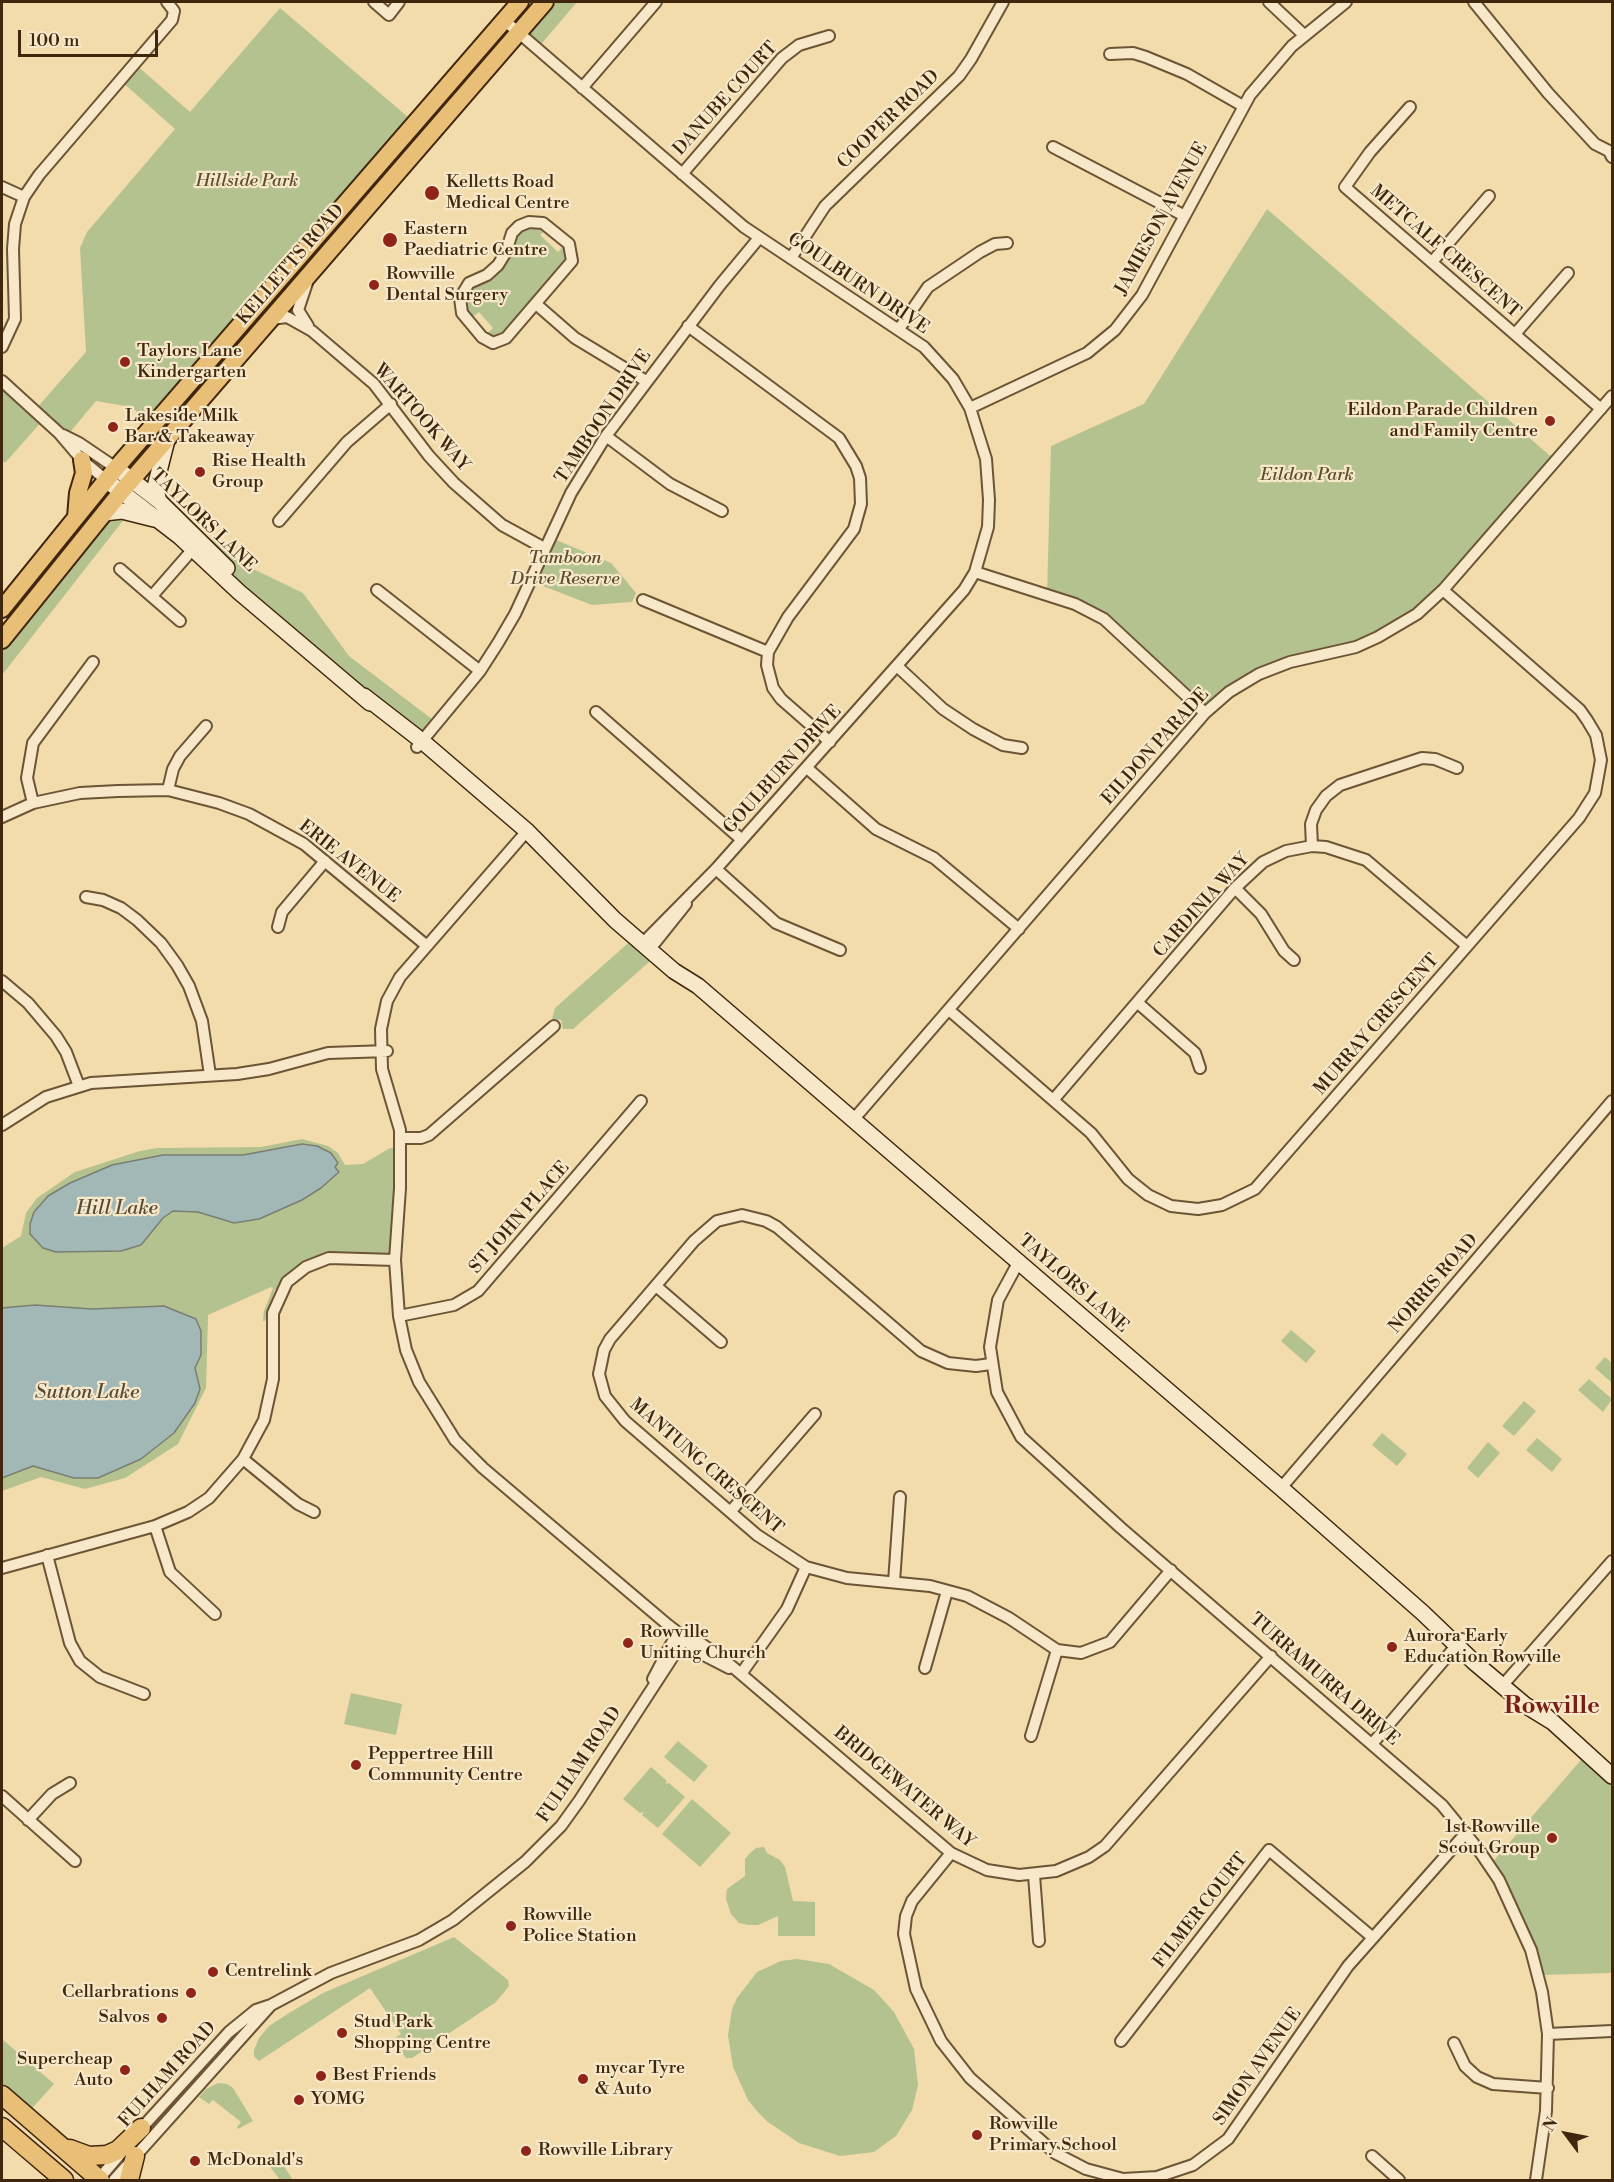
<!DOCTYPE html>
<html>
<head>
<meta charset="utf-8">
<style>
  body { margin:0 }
  #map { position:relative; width:1614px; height:2182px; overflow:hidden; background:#f2dcac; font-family:"Libre Bodoni",serif }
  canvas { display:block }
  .frame { position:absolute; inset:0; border:3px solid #3f260d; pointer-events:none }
  .north { position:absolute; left:1536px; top:2104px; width:60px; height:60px; -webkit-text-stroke:4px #f7e8c9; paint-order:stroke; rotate:302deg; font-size:16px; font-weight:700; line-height:24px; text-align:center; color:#3f260d }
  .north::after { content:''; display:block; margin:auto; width:21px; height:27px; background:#3f260d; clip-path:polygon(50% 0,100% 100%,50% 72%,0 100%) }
  .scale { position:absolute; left:18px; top:30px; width:140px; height:27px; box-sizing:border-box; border:3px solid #3f260d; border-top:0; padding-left:8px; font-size:18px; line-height:21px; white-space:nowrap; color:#3f260d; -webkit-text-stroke:4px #f7e8c9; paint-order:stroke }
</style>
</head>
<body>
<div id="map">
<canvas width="1614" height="2182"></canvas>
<div class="frame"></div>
<div class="north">N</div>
<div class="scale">100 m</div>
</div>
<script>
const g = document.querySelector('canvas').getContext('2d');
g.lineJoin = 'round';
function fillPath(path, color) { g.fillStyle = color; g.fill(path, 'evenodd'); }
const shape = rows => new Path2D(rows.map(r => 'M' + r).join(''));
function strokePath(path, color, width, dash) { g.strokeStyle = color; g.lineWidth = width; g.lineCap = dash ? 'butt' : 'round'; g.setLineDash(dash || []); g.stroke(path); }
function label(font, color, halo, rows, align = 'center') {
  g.font = font + ' "Libre Bodoni",serif'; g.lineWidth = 4.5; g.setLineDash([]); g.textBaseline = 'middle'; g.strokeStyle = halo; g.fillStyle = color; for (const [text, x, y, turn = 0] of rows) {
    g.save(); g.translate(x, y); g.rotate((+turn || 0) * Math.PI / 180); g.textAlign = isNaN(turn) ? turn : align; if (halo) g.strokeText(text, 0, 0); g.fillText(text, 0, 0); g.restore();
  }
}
fillPath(shape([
  [545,2,577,2,537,49,519,33],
  [280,8,415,123,154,425,131,407,96,401,66,437,43,420,5,463,2,460,2,381,34,411,86,352,80,248,87,232,175,129,121,81,135,64,190,112],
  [1267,209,1556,461,1443,590,1378,637,1275,667,1205,713,1104,619,1047,596,1051,446,1144,404],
  [527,225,546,229,540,235,558,252,565,245,570,257,498,339,485,336,493,328,479,312,470,319,465,309,465,295],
  [130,512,118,527,2,675,2,640,104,513],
  [214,536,243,564,303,593,349,656,437,723,422,742,283,627,206,547],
  [549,537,611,563,636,593,632,602,592,605,530,581],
  [635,937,657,955,573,1029,563,1029,561,1020,552,1019,555,1008],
  [302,1139,328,1146,338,1153,345,1165,363,1164,390,1148,401,1147,395,1260,322,1260,281,1292,275,1289,265,1321,263,1321,264,1311,273,1288,271,1287,208,1315,206,1388,178,1444,125,1478,85,1489,41,1477,2,1491,2,1248,21,1236,26,1213,37,1198,75,1172,140,1151,157,1148,261,1147],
  [1291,1330,1316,1351,1306,1363,1281,1341],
  [1605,1357,1612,1363,1612,1383,1595,1368],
  [1589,1379,1612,1399,1603,1412,1578,1390],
  [1524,1401,1536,1411,1514,1436,1502,1426],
  [1382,1433,1407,1454,1397,1466,1372,1445],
  [1537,1438,1562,1459,1552,1472,1526,1450],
  [1488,1442,1500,1453,1478,1478,1467,1468],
  [351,1693,402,1704,396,1735,344,1724],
  [678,1741,708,1766,694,1782,664,1757],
  [1587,1753,1612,1776,1612,1973,1538,1975,1490,1865],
  [651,1767,667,1781,665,1784,669,1783,685,1797,658,1828,642,1815,644,1812,640,1813,623,1799],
  [692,1799,731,1833,700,1867,662,1834],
  [764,1847,767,1853,780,1860,785,1867,793,1901,815,1902,815,1936,778,1936,778,1916,758,1925,748,1925,739,1923,731,1914,726,1899,727,1889,745,1876,745,1859,749,1854,756,1848],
  [454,1937,508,1980,509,1986,496,2002,412,2058,406,2058,393,2039,401,2034,370,1988,259,2061,254,2056,254,2050,259,2038,269,2026,289,2013,323,1993],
  [797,1959,829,1964,874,1990,894,2012,914,2049,918,2085,912,2110,896,2136,874,2152,840,2156,799,2143,768,2122,757,2111,748,2100,733,2067,728,2035,732,2009,737,1998,757,1972,781,1961],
  [2,2039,54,2084,25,2116,2,2095],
  [218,2083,227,2084,233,2088,253,2121,238,2129,237,2127,241,2122,213,2100,209,2104,199,2097,206,2089],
  [274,2158,279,2159,293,2180,280,2180,268,2164]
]), '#b4c28f');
const water = shape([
  [302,1144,317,1146,331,1153,338,1163,335,1167,339,1172,321,1188,302,1200,259,1219,234,1223,198,1212,173,1211,163,1218,141,1245,121,1251,56,1252,43,1248,30,1234,30,1224,34,1212,48,1196,70,1183,112,1165,163,1155,243,1155,302,1144],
  [35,1305,92,1309,164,1306,196,1319,201,1331,201,1355,195,1368,200,1389,195,1403,174,1433,141,1459,98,1478,74,1478,33,1466,2,1478,2,1308,35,1305]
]);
fillPath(water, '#a2b8b7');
strokePath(water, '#7a7e73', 1.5);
const minor = shape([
  [374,2,389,15,399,2],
  [1269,2,1304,35],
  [1474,2,1548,93,1595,144,1609,151,1612,157],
  [504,20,744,227,924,347,953,379,970,408,986,459,989,500,988,527,975,572,964,590,716,869,643,943],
  [1110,54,1133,53,1146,57,1187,74,1243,106],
  [582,88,656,2],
  [1410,107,1370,152,1345,187,1601,409],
  [1053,147,1183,215],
  [682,174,782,58,799,45,829,36],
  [2,187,24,197],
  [529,222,543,223,569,244,572,261,506,338,493,343,482,337,462,313,460,298,469,283,487,275,498,265,506,252,512,233,519,226,529,222],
  [791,258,825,206,959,76,971,59,1003,2],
  [1432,262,1489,196],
  [307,283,298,310,308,326],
  [536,304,575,338,646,381],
  [271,319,287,317,312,331,374,384,429,456,454,483,502,525,544,548],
  [688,326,839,438,856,466,860,478,861,504,854,529,788,617,768,652,767,665,773,688,781,699,830,742],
  [899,329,928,287,980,252,995,244,1007,243],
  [1515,334,1568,273],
  [2,347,15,319,13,249,15,224,24,197,39,175,172,20,174,11,167,2],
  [2,381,59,433,82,460,106,480],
  [970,408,1087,353,1115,330,1142,295,1250,95,1292,46,1346,2],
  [63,435,79,443,116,468],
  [606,436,670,484,722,511],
  [279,521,347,442,391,404],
  [120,569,180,621],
  [975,572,1075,604,1104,619,1205,713],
  [377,590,480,671],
  [152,596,193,549],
  [643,600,768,652],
  [898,667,943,709,973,729,1003,745,1022,748],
  [596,712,742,840],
  [417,747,480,671,498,643,515,614,571,493,606,436,720,285,759,238],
  [807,768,876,829,934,858,1019,929],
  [168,790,173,769,180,756,206,726],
  [33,803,27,778,33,743,93,662],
  [2,817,33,803,80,793,118,791,168,790,219,803,249,814,304,844,427,946],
  [527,831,400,977,387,1001,381,1029,382,1069,400,1130,400,1188,395,1260,399,1316,406,1350,419,1382,455,1440,483,1468,668,1625,685,1638,700,1643,721,1657,951,1853,987,1870,1019,1875,1056,1871,1089,1857,1105,1846,1271,1656],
  [1312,846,1311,824,1316,810,1326,796,1340,785,1422,758,1435,759,1457,768],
  [716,869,776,923,840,950],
  [1235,888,1261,914,1284,951,1294,960],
  [86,897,103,900,121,908,137,920,161,943,177,965,189,986,202,1021,210,1075],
  [278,927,282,912,325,861],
  [650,949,686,904],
  [2,981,28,1003,56,1036,66,1052,79,1086],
  [1138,1003,1195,1053,1200,1068],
  [949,1010,1091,1133,1128,1179,1148,1195,1171,1206,1198,1209,1222,1205,1255,1189,1579,818,1595,793,1601,760,1596,735,1587,720,1580,710,1443,590],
  [1054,1099,1235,888,1263,862,1286,851,1312,846,1326,847,1366,860,1467,946],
  [853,1120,1205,713,1229,692,1259,674,1290,662,1356,647,1378,637,1417,614,1443,590,1612,396],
  [2,1125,46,1097,91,1083,237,1074,269,1069,328,1053,387,1051],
  [400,1138,421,1138,429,1135,554,1026],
  [1018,1263,998,1300,990,1347,997,1392,1021,1437,1121,1528,1442,1805,1478,1849,1499,1880,1531,1950,1542,1992,1548,2034,1546,2111,1536,2180],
  [656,1286,721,1342],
  [399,1316,454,1305,478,1291,641,1101],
  [991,1364,976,1366,948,1363,921,1351,777,1227,766,1221,742,1215,717,1221,694,1241,610,1339,604,1350,599,1374,605,1396,625,1421,757,1535,806,1567,847,1578,930,1586,967,1596,1009,1618,1057,1650,1081,1653,1110,1642,1171,1570],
  [243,1459,298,1504,314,1512],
  [1281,1488,1612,1101],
  [731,1511,815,1414],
  [155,1526,170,1572,215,1614],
  [47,1555,70,1643,80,1661,100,1677,144,1694],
  [2,1568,155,1526,188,1512,209,1498,243,1459,264,1420,273,1379,273,1313,287,1282,306,1267,329,1258,395,1260],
  [894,1582,900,1497],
  [686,1639,694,1650,729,1668],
  [925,1668,947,1591],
  [741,1674,787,1609,806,1567],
  [653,1679,677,1633],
  [1502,1686,1612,1561],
  [1031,1736,1057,1650],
  [1372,1744,1462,1639],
  [2,1796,75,1861],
  [28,1820,52,1794,70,1783],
  [951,1853,912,1901,906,1916,904,1934,916,1989,941,2041,970,2078,1055,2153,1086,2169,1123,2179,1157,2177,1193,2165,1228,2139,1348,1966,1466,1833],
  [1034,1875,1039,1941],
  [1548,2034,1612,2031],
  [1121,2041,1269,1850,1372,1937],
  [1454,2043,1465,2066,1477,2077,1493,2084,1548,2088],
  [139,2131,229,2032,256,2010,271,2005,331,1973,419,1940,453,1920,525,1862,561,1826,579,1801,685,1638],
  [1372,2156,1399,2180],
  [98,2180,121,2153],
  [114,2180,271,2005]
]);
const secondary = shape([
  [116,468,159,501,227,568],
  [106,480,179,536,239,592,370,703],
  [159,501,155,487,167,440],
  [104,513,122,511,154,519],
  [364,696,422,741,527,831,615,920,674,971,698,986,1281,1488,1423,1613,1474,1662,1525,1705,1551,1721],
  [1546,1716,1612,1776]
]);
const primary = shape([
  [76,517,78,493,84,473,82,460],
  [2,609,116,468,520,2],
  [2,640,122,491,545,2]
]);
const trunk = shape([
  [2,2095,100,2180],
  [2,2127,64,2180],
  [70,2149,89,2156,107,2155,118,2150,141,2128],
  [129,2180,135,2156]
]);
strokePath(minor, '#6c5435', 14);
strokePath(secondary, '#3f260d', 18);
strokePath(primary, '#3f260d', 20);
strokePath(trunk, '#3f260d', 21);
strokePath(minor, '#f7e8c9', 10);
strokePath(secondary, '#f7e8c9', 15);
strokePath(primary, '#e9be76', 16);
strokePath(trunk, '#e9be76', 18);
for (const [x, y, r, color] of [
  [432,193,8,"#8f2418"],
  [390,240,8,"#8f2418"],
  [374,285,6,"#8f2418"],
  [125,362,6,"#8f2418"],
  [1550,421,6,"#8f2418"],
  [113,427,6,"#8f2418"],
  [200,472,6,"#8f2418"],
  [628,1643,6,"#8f2418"],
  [1392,1647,6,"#8f2418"],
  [356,1765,6,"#8f2418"],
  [1552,1838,6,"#8f2418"],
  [511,1926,6,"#8f2418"],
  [213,1972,6,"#8f2418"],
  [191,1993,6,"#8f2418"],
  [162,2018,6,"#8f2418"],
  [342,2033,6,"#8f2418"],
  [125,2070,6,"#8f2418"],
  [321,2076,6,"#8f2418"],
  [583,2079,6,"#8f2418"],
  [299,2100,6,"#8f2418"],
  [977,2135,6,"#8f2418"],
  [526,2151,6,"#8f2418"],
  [195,2161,6,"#8f2418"]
]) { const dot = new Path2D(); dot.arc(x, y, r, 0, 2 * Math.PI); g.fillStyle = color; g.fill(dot); strokePath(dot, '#f7e8c9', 2); }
label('18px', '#3f260d', '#f7e8c9', [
  ["DANUBE COURT",726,99,-48],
  ["COOPER ROAD",889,120,-44],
  ["JAMIESON AVENUE",1162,219,-61],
  ["METCALF CRESCENT",1445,252,41],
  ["KELLETTS ROAD",291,265,-49],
  ["GOULBURN DRIVE",858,284,34],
  ["TAMBOON DRIVE",604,417,-56],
  ["WARTOOK WAY",421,418,49],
  ["TAYLORS LANE",203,521,44],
  ["EILDON PARADE",1156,747,-48],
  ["GOULBURN DRIVE",783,770,-48],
  ["ERIE AVENUE",349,862,38],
  ["CARDINIA WAY",1202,906,-48],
  ["MURRAY CRESCENT",1377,1025,-49],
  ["ST JOHN PLACE",520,1218,-49],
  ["TAYLORS LANE",1073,1284,41],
  ["NORRIS ROAD",1434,1284,-49],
  ["MANTUNG CRESCENT",706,1467,41],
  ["TURRAMURRA DRIVE",1324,1680,41],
  ["FULHAM ROAD",580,1765,-56],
  ["BRIDGEWATER WAY",904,1788,40],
  ["FILMER COURT",1201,1911,-52],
  ["SIMON AVENUE",1258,2067,-55],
  ["FULHAM ROAD",168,2075,-48]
]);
label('italic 18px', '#5c4d2e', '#f7e8c9', [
  ["Hillside Park",247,182],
  ["Eildon Park",1307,476],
  ["Tamboon",565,559],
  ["Drive Reserve",565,580]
]);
label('18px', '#3f260d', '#f7e8c9', [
  ["Kelletts Road",446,183],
  ["Medical Centre",446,204],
  ["Eastern",404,230],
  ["Paediatric Centre",404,251],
  ["Rowville",386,275],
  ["Dental Surgery",386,296],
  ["Taylors Lane",137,352],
  ["Kindergarten",137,373],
  ["Eildon Parade Children",1538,411,"right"],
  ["and Family Centre",1538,432,"right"],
  ["Lakeside Milk",125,417],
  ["Bar & Takeaway",125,438],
  ["Rise Health",212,462],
  ["Group",212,483],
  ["Rowville",640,1633],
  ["Uniting Church",640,1654],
  ["Aurora Early",1404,1637],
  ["Education Rowville",1404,1658],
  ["Peppertree Hill",368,1755],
  ["Community Centre",368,1776],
  ["1st Rowville",1540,1828,"right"],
  ["Scout Group",1540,1849,"right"],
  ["Rowville",523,1916],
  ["Police Station",523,1937],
  ["Centrelink",225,1972],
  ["Cellarbrations",179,1993,"right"],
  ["Salvos",150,2018,"right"],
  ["Stud Park",354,2023],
  ["Shopping Centre",354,2044],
  ["Supercheap",113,2060,"right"],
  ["Auto",113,2081,"right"],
  ["mycar Tyre",595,2069],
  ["& Auto",595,2090],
  ["Best Friends",333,2076],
  ["YOMG",311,2100],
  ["Rowville",989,2125],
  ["Primary School",989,2146],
  ["Rowville Library",538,2151],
  ["McDonald's",207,2161]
], 'left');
label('italic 20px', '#584a38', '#f7e8c9', [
  ["Hill Lake",117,1209],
  ["Sutton Lake",87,1393]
]);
label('bold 24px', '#7a1f14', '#f7e8c9', [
  ["Rowville",1552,1707]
]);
</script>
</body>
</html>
